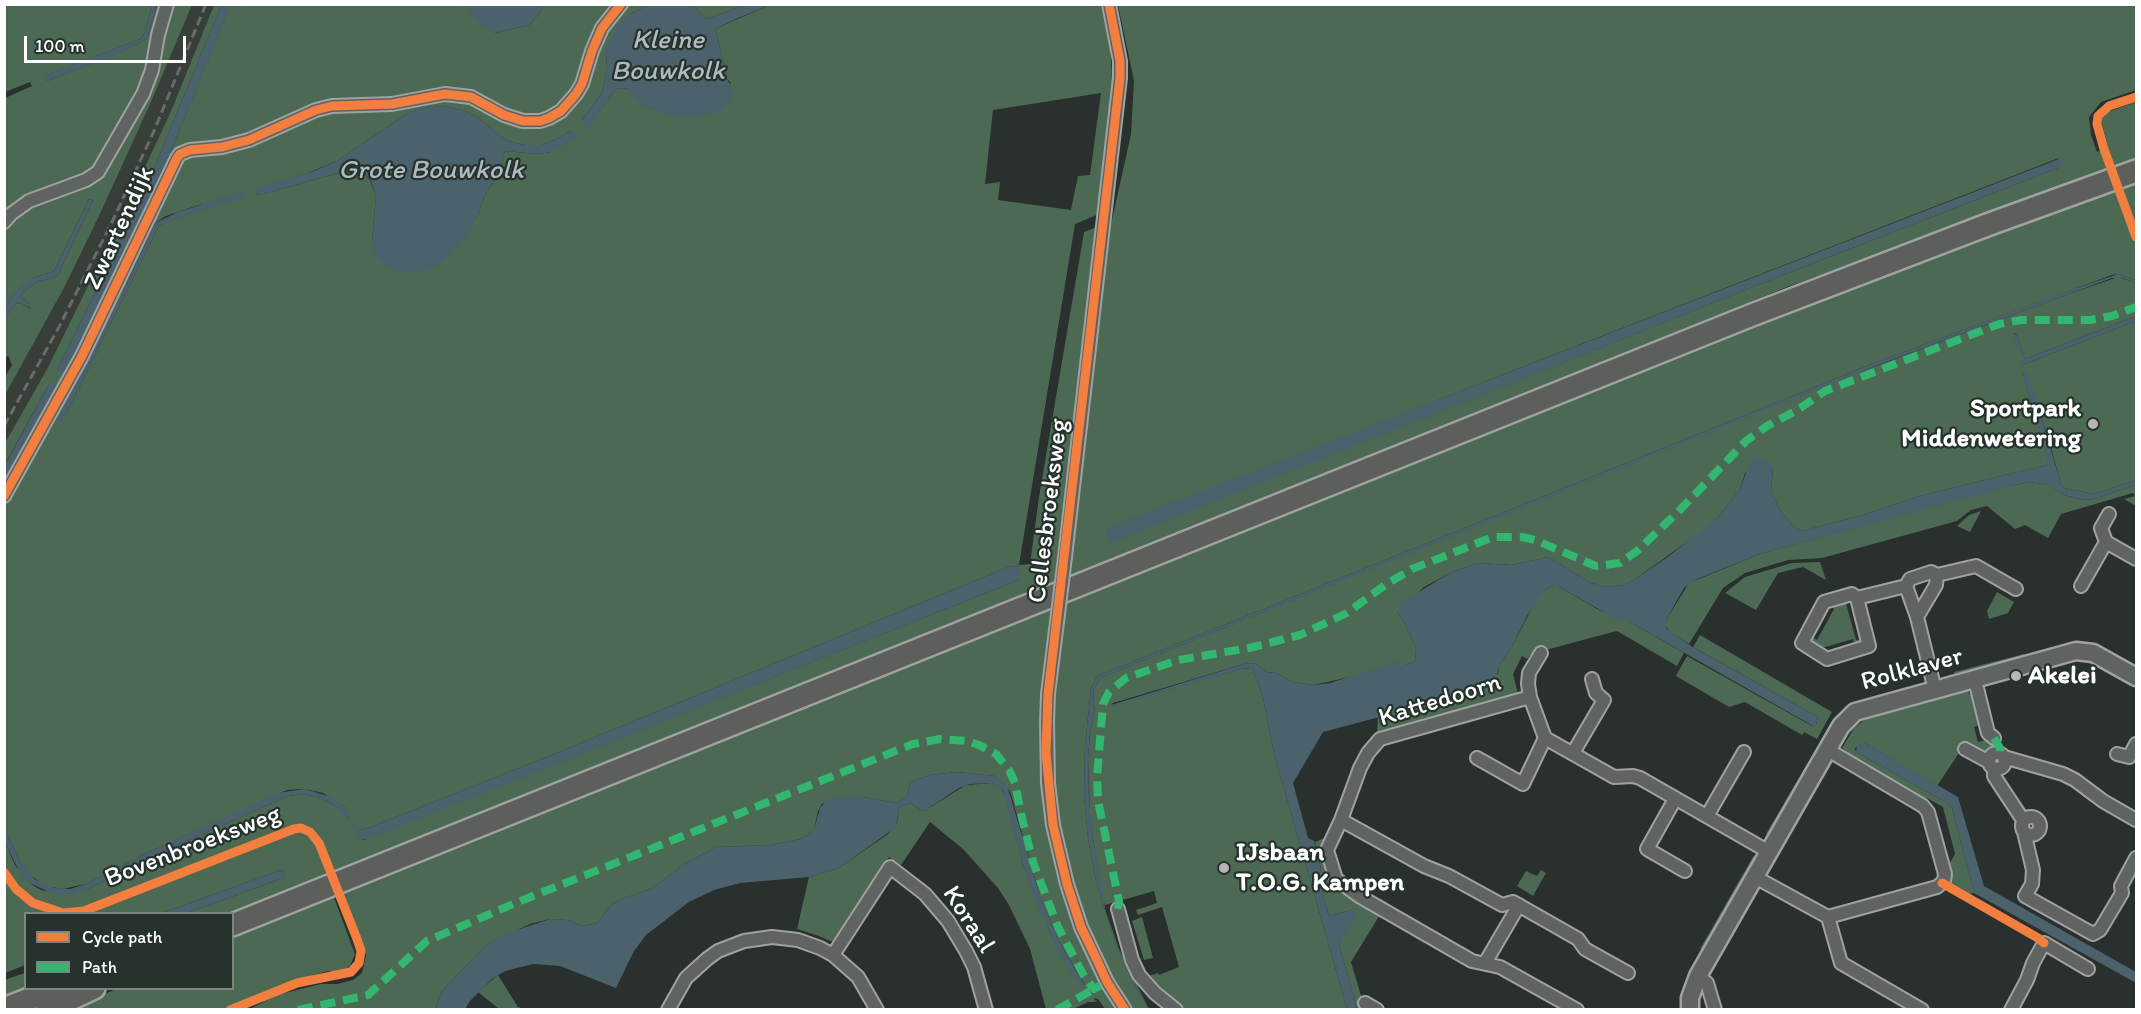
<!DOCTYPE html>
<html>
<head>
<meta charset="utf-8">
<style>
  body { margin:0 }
  #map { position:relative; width:2141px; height:1014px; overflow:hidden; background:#29302d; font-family:Itim,sans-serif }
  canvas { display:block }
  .frame { position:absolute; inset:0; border:6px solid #fff; pointer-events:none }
  .legend { position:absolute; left:24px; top:912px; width:210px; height:78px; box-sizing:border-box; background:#26332d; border:2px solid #7d8581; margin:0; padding:8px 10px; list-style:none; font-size:18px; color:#fff }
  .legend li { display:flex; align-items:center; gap:12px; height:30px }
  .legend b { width:30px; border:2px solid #7d8581 }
  .scale { position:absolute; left:24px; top:36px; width:162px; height:27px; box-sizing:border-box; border:3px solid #fff; border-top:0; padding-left:8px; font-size:18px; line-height:21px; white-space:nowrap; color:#fff; -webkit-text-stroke:4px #26332d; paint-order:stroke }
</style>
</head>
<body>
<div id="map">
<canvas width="2141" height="1014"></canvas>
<div class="frame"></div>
<ul class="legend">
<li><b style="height:8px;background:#f27e40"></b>Cycle path</li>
<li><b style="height:8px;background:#33b770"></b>Path</li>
</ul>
<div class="scale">100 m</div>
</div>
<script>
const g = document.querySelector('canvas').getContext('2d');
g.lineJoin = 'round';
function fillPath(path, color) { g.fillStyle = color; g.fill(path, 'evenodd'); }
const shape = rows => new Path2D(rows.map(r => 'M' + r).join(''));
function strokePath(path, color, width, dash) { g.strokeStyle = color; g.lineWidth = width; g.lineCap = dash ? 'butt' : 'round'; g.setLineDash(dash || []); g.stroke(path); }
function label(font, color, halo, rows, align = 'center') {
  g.font = font + ' Itim,sans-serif'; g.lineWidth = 4.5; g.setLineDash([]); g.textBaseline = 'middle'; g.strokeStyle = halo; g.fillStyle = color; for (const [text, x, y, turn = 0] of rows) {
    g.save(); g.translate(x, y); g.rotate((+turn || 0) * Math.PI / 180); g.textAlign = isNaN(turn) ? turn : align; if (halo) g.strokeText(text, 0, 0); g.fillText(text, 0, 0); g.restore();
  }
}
fillPath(shape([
  [192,5,214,5,171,111,119,223,47,369,5,443,5,395,64,288,100,214,151,102]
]), '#383e38');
fillPath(shape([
  [5,5,152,5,145,32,140,39,45,76,47,81,115,55,147,39,157,5,162,5,147,69,138,92,95,169,5,217,5,98,32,86,30,82,5,92],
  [172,5,192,5,151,102,100,214,64,288,5,395,5,377,12,365,8,355,5,360,5,317,16,304,21,303,31,309,29,303,21,297,22,293,37,282,57,277,93,200,89,199,55,269,52,272,33,278,10,298,5,308,5,231,9,223,22,210,92,181,160,48],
  [214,5,466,5,495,33,529,25,540,13,544,5,616,5,585,63,573,90,557,108,539,117,517,116,479,97,415,97,348,101,239,140,187,147,5,489,5,481,33,431,49,384,5,464,5,443,47,369,119,223,171,111],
  [221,6,228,11,172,149,124,254,64,373,57,370,145,190],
  [627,5,648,5,632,13,606,49,607,68,602,93,582,120,588,128,613,92,619,88,628,89,641,104,654,110,731,83,727,79,716,31,717,28,770,5,1102,5,1110,41,1113,99,1099,214,1075,224,1019,565,1030,564,1039,497,1084,232,1097,227,1054,583,335,873,315,832,307,827,299,825,276,832,138,891,91,906,64,909,49,907,31,898,16,885,5,865,5,842,15,865,30,883,37,888,44,891,88,889,152,857,288,796,305,794,321,798,335,806,349,819,345,807,323,793,305,789,287,790,149,852,86,884,62,889,46,886,28,874,20,862,5,830,5,503,51,421,180,161,186,156,314,113,445,98,469,101,503,118,556,119,596,53,614,17],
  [1101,93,1090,175,1078,176,1071,210,998,200,1000,182,985,184,993,110],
  [432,106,449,107,465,111,479,118,496,133,508,141,525,145,540,145,554,140,573,130,551,152,538,154,505,151,496,178,485,195,477,218,372,242,376,196,370,180,363,173,342,172,260,195,256,194,337,161,409,112],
  [202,204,159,226,62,422,155,223,166,216],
  [1019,566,1019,580,363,840,359,829,363,830,554,754,1008,567],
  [693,5,745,5,706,19],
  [1118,5,2136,5,2136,90,2101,102,2089,117,2091,135,2097,152,2108,147,2101,120,2108,112,2136,102,2136,160,1787,287,1068,577,1110,229,1131,134,1134,81],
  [2059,158,2058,168,1773,279,1114,541,1440,399],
  [2136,175,2136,231,2124,194,2117,197,2129,230,2136,241,2136,280,2118,274,2112,275,1877,362,1097,676,1091,689,1085,745,1084,796,1088,839,1096,881,1112,933,1131,978,1149,1009,1134,1009,1127,1001,1113,980,1078,908,1055,806,1053,720,1066,597,1793,304],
  [2118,277,2136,283,2136,316,2025,359,2016,334,2014,333,2025,364,2136,321,2136,480,2094,494,2064,488,2061,484,2050,444,2026,371,2023,374,2049,462,2046,465,1920,496,1863,515,1802,531,1794,527,1780,510,1771,491,1773,469,1765,459,1745,473,1740,489,1720,515,1706,528,1634,580,1623,585,1606,587,1591,583,1548,557,1512,565,1478,563,1450,573,1424,587,1397,612,1404,622,1416,649,1415,661,1406,665,1313,685,1293,682,1276,673,1266,672,1255,663,1244,664,1113,703,1111,705,1241,669,1252,668,1263,697,1274,754,1347,1009,1180,1009,1148,976,1158,973,1159,975,1179,967,1162,907,1138,915,1136,910,1157,903,1154,891,1105,905,1096,859,1090,817,1088,759,1090,733,1095,708,1093,704,1094,690,1100,678,1831,383,2066,295],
  [2030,482,2048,485,2064,495,2085,500,2094,499,2136,485,2136,506,2124,499,2135,496,2133,493,2061,514,2048,538,2025,525,2015,529,1987,506,1971,510,1957,521,1822,558,1788,560,1745,573,1723,588,1689,644,1669,631,1666,626,1666,620,1689,583,1760,554,1995,489],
  [1981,511,1970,532,1957,526,1969,515],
  [1820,562,1826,580,1803,567,1778,573,1756,610,1725,593,1745,577,1792,563],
  [1553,586,1558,586,1599,610,1630,622,1684,653,1677,666,1617,631,1609,633,1531,654,1527,659,1522,656,1513,674,1518,694,1377,733,1378,717,1481,690,1498,674,1499,666,1512,647,1536,600,1544,591],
  [1997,592,2014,602,2008,613,1989,619,1987,611],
  [1054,599,1052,628,1054,851,1120,1009,1105,1009,1098,999,1093,998,1097,1002,1088,1002,1073,1009,1046,1009,1030,949,1009,905,998,888,963,849,930,822,901,865,889,857,833,941,830,941,819,936,797,929,809,877,839,868,888,834,897,823,899,808,910,803,922,811,926,810,966,785,993,783,999,786,1005,795,1023,864,1050,933,1078,983,1085,985,1058,940,1040,896,1010,791,995,776,957,772,930,775,915,780,910,783,907,796,897,803,863,797,838,797,822,804,818,811,814,829,808,835,800,839,771,845,716,847,684,864,653,888,619,900,611,905,597,923,582,926,568,920,550,919,530,924,486,945,442,991,435,1009,248,1010,277,995,321,984,337,984,353,980,362,973,366,955,342,891],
  [1846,603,1856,640,1864,639,1864,641,1855,647,1853,639,1822,648,1821,650,1809,644,1810,636,1817,640,1834,609,1832,607],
  [1700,635,1832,712,1817,739,1804,732,1802,735,1745,702,1729,707,1676,676,1687,656,1812,726,1816,725,1818,717,1693,647],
  [2024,654,2025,659,1956,678,1954,672],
  [1968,691,1970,695,1975,695,1982,724,1974,727,1978,742,1992,738,1998,748,1990,749,1985,755,1963,747,1937,786,1865,743,1855,748,1856,752,1945,802,1952,808,1974,893,1969,894,1951,885,1952,876,1949,864,1955,854,1943,807,1927,798,1924,801,1846,756,1847,753,1842,748,1854,728,1864,720],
  [1816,749,1820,751,1771,837,1766,834],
  [298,832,305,833,314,841,327,876,230,913,187,913,281,879,285,877,283,871,281,870,162,913,87,914],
  [1327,837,1340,891,1381,913,1351,962,1365,1009,1357,1009,1339,944,1351,910,1329,916,1318,878,1321,869,1315,842],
  [1754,855,1759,859,1704,951,1700,949],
  [1541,870,1546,873,1533,896,1517,886,1526,871,1537,876],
  [4,879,13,892,30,906,50,913,26,914,25,965,5,973],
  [333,895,355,954,350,966,344,971,328,971,294,980,225,1009,70,1010,116,989,232,988,233,936],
  [1142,917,1153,958,1144,960,1132,921],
  [25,973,27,989,5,997,4,980],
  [498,975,518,1007,525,1009,499,1009,478,992]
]), '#4c6954');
fillPath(shape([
  [152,5,157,5,147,39,116,55,47,81,44,76,140,39,145,32],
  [466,5,466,4,544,5,540,13,529,25,495,33,483,27,473,19],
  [648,5,693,5,706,19,745,5,770,5,736,19,717,28,716,31,727,79,733,90,732,98,724,109,697,117,676,117,654,110,640,104,628,89,619,88,613,92,588,129,582,123,582,120,602,93,607,68,606,49,614,29,632,13],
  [221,6,227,7,229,10,172,149,95,314,64,373,61,375,57,370,145,190],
  [432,106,449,107,465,111,479,118,496,133,508,141,525,145,540,145,554,140,573,130,579,137,551,152,538,154,505,151,496,178,485,195,477,218,465,237,444,262,424,271,400,272,391,269,377,259,372,242,376,196,371,180,363,173,342,172,260,195,256,193,255,190,257,187,314,171,337,161,409,112],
  [2064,157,2065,162,2058,168,1773,279,1114,542,1109,540,1106,534,1107,528,1205,490],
  [242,192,245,193,244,198,177,218,159,226,62,422,57,420,129,279,155,223,178,212],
  [89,199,93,200,57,277,37,282,22,293,21,297,29,303,32,309,21,303,16,304,5,317,5,308,8,301,20,286,33,278,52,272,55,269],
  [2118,274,2136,280,2136,283,2122,278,2112,278,1878,365,1100,678,1094,690,1093,704,1095,708,1090,733,1088,759,1089,799,1093,839,1104,894,1105,909,1119,949,1149,1009,1131,978,1112,933,1096,881,1088,839,1084,796,1085,745,1091,689,1097,676,1877,362,2065,292],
  [2136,316,2136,321,2025,364,2024,366,2013,335,2016,334,2025,359],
  [2025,371,2028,372,2061,484,2064,488,2094,494,2136,480,2136,485,2094,499,2085,500,2064,495,2047,485,2030,482,2019,484,1760,554,1697,579,1684,588,1666,620,1667,629,1691,646,1818,717,1816,725,1813,726,1630,622,1616,619,1558,586,1553,586,1544,591,1527,616,1512,647,1499,666,1495,684,1481,690,1323,732,1293,783,1308,838,1314,841,1321,869,1318,878,1329,916,1351,910,1357,915,1339,944,1357,1009,1347,1009,1274,754,1263,697,1252,668,1241,669,1111,707,1111,705,1244,664,1255,663,1266,672,1276,673,1293,682,1313,685,1330,683,1396,662,1406,665,1415,661,1416,649,1404,622,1397,612,1402,602,1450,573,1478,563,1512,565,1548,557,1591,583,1606,587,1623,585,1634,580,1669,556,1720,515,1740,489,1750,462,1756,458,1765,459,1770,463,1773,468,1771,491,1780,510,1794,527,1802,531,1863,515,1920,496,2046,465,2048,461,2023,374],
  [53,383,56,388,5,481,5,465,49,384],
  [1019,566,1020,572,1019,580,368,839,360,839,352,826,355,824,359,829,363,830,554,754,1008,567],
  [1865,743,1958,797,1984,886,2136,972,2136,983,1974,893,1952,808,1945,802,1856,752,1857,744],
  [957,772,995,776,1007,785,1040,896,1058,940,1085,986,1082,987,1078,984,1071,972,1058,950,1036,902,1023,864,1003,791,993,783,970,784,959,788,926,810,922,811,910,803,899,808,896,827,839,868,809,877,740,883,714,890,689,902,646,935,634,951,616,988,560,966,533,964,505,971,492,979,470,1001,465,1009,435,1009,442,991,486,945,505,934,550,919,568,920,582,926,597,923,611,905,619,900,653,888,684,864,716,847,771,845,800,839,808,835,814,829,820,808,827,800,838,797,863,797,897,803,907,796,910,783,915,780,930,775],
  [305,789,331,797,345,807,351,817,346,818,335,806,321,798,305,794,288,796,152,857,88,889,71,895,53,894,30,883,19,871,5,842,5,830,20,862,34,879,54,888,70,889,86,884,149,852,277,793],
  [281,870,286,873,285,877,281,879,187,913,162,913]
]), '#4b616c');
const street = shape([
  [4,222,11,214,29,201,86,180,98,172,143,94,152,70,158,35,167,4],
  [4,496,82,356,177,158,180,154,190,150,222,147,249,140,316,110,332,106,392,104,445,94,471,97,504,115,523,121,540,121,549,118,561,111,576,94,582,84,592,51,602,28,621,4],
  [2109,514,2101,528,2106,542,2136,559],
  [1065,557,1120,78,1120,61,1109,4],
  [1906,586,1917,617,1935,690],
  [2081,586,2106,542],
  [1857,598,1869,646,1827,659,1802,643,1824,602,1852,594,1857,598,1906,586,1910,579,1931,572,1937,575,1976,566,2016,589],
  [1058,614,1048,694,1047,723,1048,783,1053,825,1067,884,1081,927,1107,982,1125,1010],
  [1917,617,1936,585,1937,575],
  [1541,653,1529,673,1528,684,1530,697,1545,738,1614,777,1633,776,1640,778,1769,852],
  [1975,680,1988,733,1994,738],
  [1965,749,1989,762],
  [1828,750,1923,806,1928,812,1945,874,1944,881,1937,887,1828,917],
  [1573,753,1604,700,1596,693,1592,679],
  '1989 761a8 8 0 1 1 16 0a8 8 0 1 1-16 0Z',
  [2117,754,2129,757,2136,744],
  [2004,757,2063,774,2075,780,2103,801,2136,820],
  [1477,758,1523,784,1545,738],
  [1994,768,1994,776,2023,820],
  [1675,799,1647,849,1685,871],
  [1707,816,1744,752],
  '2022 826a9 9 0 1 1 18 0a9 9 0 1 1-18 0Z',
  [1341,820,1360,768,1368,753,1380,739,1530,697],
  [2024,832,2033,870,2032,884,2025,896,2093,934,2100,930,2122,893,2121,886,2136,858],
  [1755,877,1828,917,1841,963,1922,1010],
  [1118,909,1132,960,1139,975,1155,993,1176,1010],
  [833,955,890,867,925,894,948,921,966,951,974,967,986,1010],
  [1485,963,1519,905],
  [1698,976,1707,983,1715,1010],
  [1365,1003,1377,1010],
  [668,1010,686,978,707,959,718,951,744,941,772,937,798,940,820,948,833,955,858,977,877,1010],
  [1577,1010,1500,967,1472,961,1359,896,1336,879,1327,850,1341,820,1424,866,1449,876,1502,905,1513,902,1578,939,1585,949,1628,973],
  [2011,1010,2027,980,2033,963,2044,943,2088,969]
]);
const secondary = shape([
  [1690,1010,1690,998,1698,976,1841,726,1855,712,2076,651,2093,653,2136,677]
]);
const highway = shape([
  [232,925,1752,315,1987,225,2136,171],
  [4,1009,57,988],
  [47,1010,94,988]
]);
strokePath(street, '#9fa2a0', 16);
strokePath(secondary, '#9fa2a0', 21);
strokePath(highway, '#9fa2a0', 26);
strokePath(street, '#5f6362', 12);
strokePath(secondary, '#5f6362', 16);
strokePath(highway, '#5d5f5b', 21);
strokePath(shape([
  [4,426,59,327,113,220,154,131,206,4]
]), '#686c69', 3, [9, 4.5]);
const streetBridge = shape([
  [1058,614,1065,557]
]);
strokePath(streetBridge, '#9fa2a0', 16, []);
strokePath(streetBridge, '#5f6362', 12);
strokePath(shape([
  [1994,738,2000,748,2000,754],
  [1118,909,1119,901,1098,801,1097,777,1103,704,1109,692,1126,678,1178,660,1249,648,1300,635,1347,613,1385,585,1412,569,1493,537,1522,537,1535,540,1596,566,1620,563,1637,551,1678,512,1746,441,1767,426,1799,409,1825,391,1999,324,2021,320,2090,320,2112,316,2136,307],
  [298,1010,368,995,427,941,518,902,913,744,940,739,967,741,979,745,996,754,1009,770,1015,783,1022,818,1033,862,1058,927,1084,976,1094,989,1107,982],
  [1057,1010,1094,989]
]), '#33b770', 8, [15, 8]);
strokePath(shape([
  [1109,4,1120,61,1120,78,1048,694,1046,753,1053,825,1067,884,1081,927,1097,960,1107,982,1125,1010],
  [2136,97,2109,106,2098,116,2097,124,2104,149,2136,237],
  [4,496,82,356,177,158,180,154,190,150,222,147,249,140,316,110,332,106,392,104,445,94,471,97,504,115,523,121,540,121,549,118,561,111,576,94,582,84,592,51,602,28,621,4],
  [4,872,16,889,33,903,63,913,84,911,294,829,301,828,310,832,319,843,357,939,361,951,359,963,351,972,297,983,230,1010],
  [1942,883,2038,938,2044,943]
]), '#f27e40', 9);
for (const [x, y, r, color] of [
  [2093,424,6,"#b4b7b6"],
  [2016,676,6,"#b4b7b6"],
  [1224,868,6,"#b4b7b6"]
]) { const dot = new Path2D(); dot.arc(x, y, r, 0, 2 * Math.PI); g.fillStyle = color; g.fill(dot); strokePath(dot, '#26332d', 2); }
label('26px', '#fff', '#26332d', [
  ["Zwartendijk",120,228,-65],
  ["Cellesbroeksweg",1049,511,-83],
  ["Rolklaver",1912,670,-15],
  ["Kattedoorn",1440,701,-17],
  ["Bovenbroeksweg",193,847,-21],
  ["Koraal",968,920,57]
]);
label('bold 26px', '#fff', '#26332d', [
  ["Sportpark",2081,409,"right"],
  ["Middenwetering",2081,439,"right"],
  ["Akelei",2028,676],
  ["IJsbaan",1236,853],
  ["T.O.G. Kampen",1236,883]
], 'left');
label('italic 27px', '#afbac0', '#26332d', [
  ["Kleine",668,41],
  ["Bouwkolk",668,72],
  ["Grote Bouwkolk",431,171]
]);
</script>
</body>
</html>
